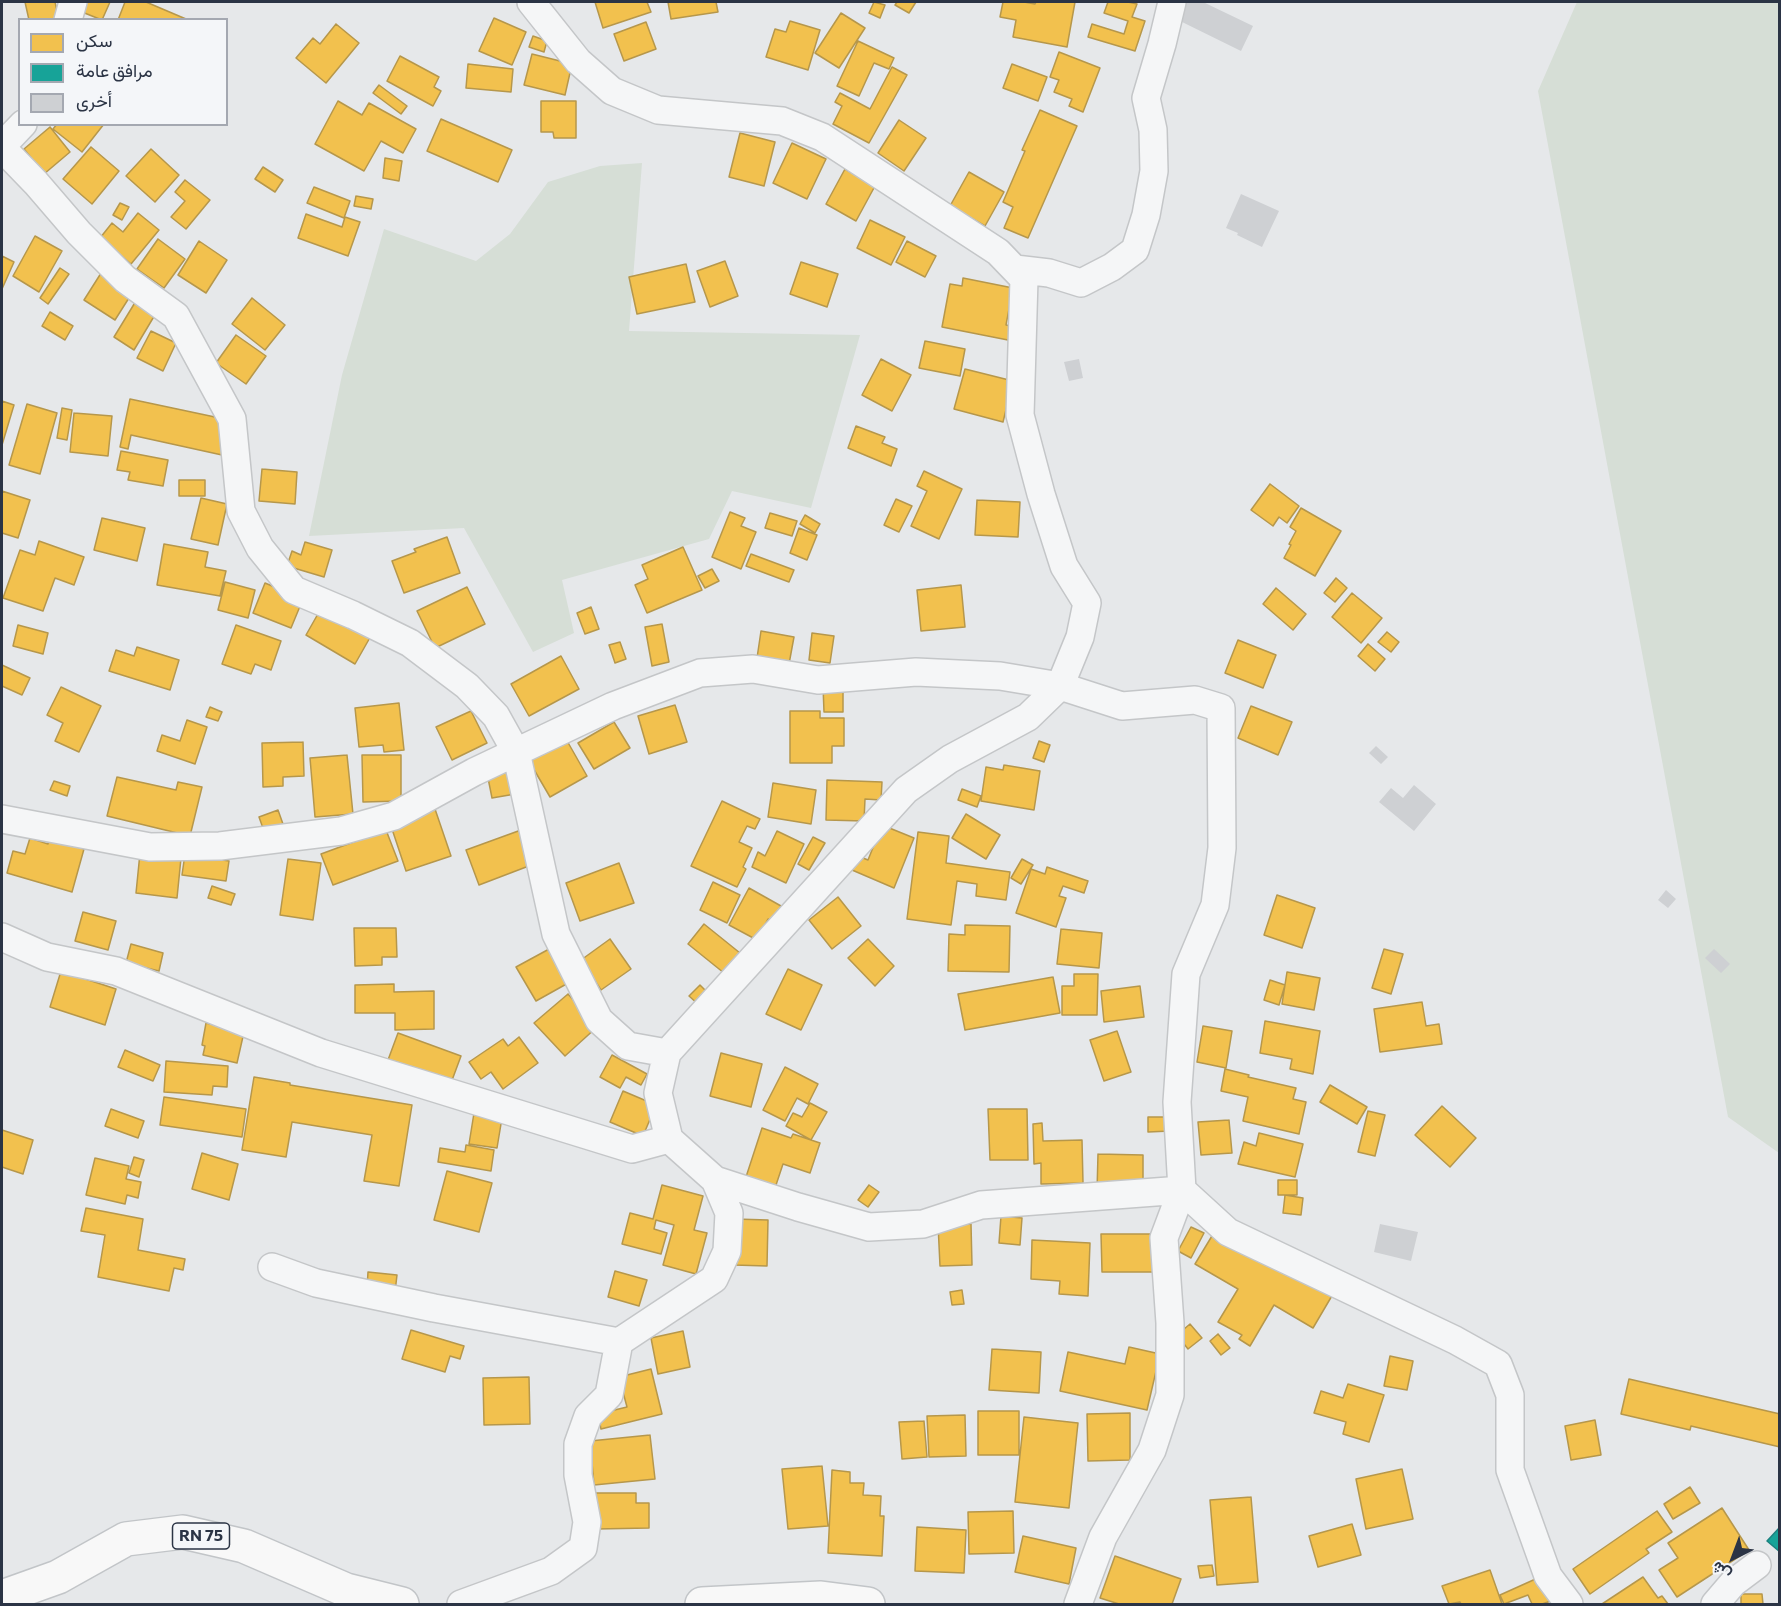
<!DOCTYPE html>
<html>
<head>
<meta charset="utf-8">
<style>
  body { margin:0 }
  #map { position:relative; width:1781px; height:1606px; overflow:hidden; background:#e6e8ea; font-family:Commissioner,Vazirmatn,sans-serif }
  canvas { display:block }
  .frame { position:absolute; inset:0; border:3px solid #2b3445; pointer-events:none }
  .legend { position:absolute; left:18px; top:18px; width:210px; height:108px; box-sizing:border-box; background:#f4f6f9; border:2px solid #a4a8b1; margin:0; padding:8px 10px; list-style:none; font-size:18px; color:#2b3445 }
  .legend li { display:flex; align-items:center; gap:12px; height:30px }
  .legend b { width:30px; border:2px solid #a4a8b1 }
  .north { position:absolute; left:1703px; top:1528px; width:60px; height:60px; -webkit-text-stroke:4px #f4f6f9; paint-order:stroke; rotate:222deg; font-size:16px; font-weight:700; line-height:24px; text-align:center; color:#2b3445 }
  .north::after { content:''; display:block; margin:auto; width:21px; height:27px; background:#2b3445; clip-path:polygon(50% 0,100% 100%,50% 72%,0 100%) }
</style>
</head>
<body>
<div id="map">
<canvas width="1781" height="1606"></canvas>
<div class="frame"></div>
<ul class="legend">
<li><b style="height:16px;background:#f2c14e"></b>سكن</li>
<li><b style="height:16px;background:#17a398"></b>مرافق عامة</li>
<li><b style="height:16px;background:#ced0d3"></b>أخرى</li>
</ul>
<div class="north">ش</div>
</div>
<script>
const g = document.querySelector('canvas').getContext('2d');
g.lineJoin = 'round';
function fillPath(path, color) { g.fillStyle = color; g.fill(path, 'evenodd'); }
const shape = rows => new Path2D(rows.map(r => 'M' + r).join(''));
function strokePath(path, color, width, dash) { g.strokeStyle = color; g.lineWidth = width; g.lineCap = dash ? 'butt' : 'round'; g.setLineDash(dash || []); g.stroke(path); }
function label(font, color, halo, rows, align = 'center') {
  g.font = font + ' Commissioner,sans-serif'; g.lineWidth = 6; g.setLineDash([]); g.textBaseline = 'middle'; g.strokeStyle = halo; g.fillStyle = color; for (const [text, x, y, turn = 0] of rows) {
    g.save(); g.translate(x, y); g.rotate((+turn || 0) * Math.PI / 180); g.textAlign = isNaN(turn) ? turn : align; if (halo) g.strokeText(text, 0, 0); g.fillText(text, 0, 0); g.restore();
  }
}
fillPath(shape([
  [1577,2,1779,2,1779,1153,1728,1117,1538,91],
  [642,163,629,331,860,335,811,508,732,491,709,539,562,580,574,633,533,652,464,528,309,536,342,375,384,229,476,261,510,234,548,182,600,166]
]), '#d6ded6');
const homes = shape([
  [25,2,55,2,59,20,29,20,25,2],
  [80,2,110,2,102,20,77,10,80,2],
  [125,2,146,2,186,19,118,20,125,2],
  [595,2,647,2,651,12,603,28,595,2],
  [668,2,716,2,718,12,671,19,668,2],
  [874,2,885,5,880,18,869,13,874,2],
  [897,2,916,2,909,13,895,5,897,2],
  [1003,2,1024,2,1035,4,1036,2,1075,2,1067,47,1013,37,1016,20,1000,17,1003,2],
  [1108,2,1128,2,1137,4,1132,17,1145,21,1135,51,1088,37,1092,24,1124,34,1128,21,1104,13,1108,2],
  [841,13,865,28,839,68,815,53,841,13],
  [494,18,526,32,512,65,479,51,494,18],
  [790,21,820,30,808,70,766,57,775,29,786,32,790,21],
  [646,22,656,49,624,61,614,34,646,22],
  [336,24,359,43,326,83,296,58,313,38,320,44,336,24],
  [533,36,547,41,544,52,529,47,533,36],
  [858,41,894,58,889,69,874,63,859,96,837,86,858,41],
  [1059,52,1100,68,1083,112,1069,106,1072,99,1054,92,1059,80,1050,77,1059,52],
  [532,54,572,64,565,95,524,85,532,54],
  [400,56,439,77,434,87,441,91,433,106,387,81,400,56],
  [468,64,513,69,511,92,466,88,468,64],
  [1012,64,1047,77,1038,101,1003,88,1012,64],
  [892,67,907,75,869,143,833,124,842,106,835,102,840,93,870,109,892,67],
  [379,85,407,106,401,114,373,93,379,85],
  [338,101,362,115,369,103,416,129,403,153,381,141,364,171,315,144,338,101],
  [541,101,576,101,576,138,554,138,553,132,541,132,541,101],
  [1040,110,1077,126,1028,238,1004,228,1013,207,1003,202,1025,151,1022,150,1040,110],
  [441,119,512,150,498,182,427,151,441,119],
  [899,120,926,138,904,171,878,153,899,120],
  [57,124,104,124,82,152,53,129,57,124],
  [50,127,70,152,44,174,24,149,50,127],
  [740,133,775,142,764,186,729,177,740,133],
  [792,143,826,159,807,199,773,183,792,143],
  [91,147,119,171,92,204,63,179,91,147],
  [151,149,179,175,155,202,126,176,151,149],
  [385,158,402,161,399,181,383,178,385,158],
  [263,167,283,180,275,192,255,179,263,167],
  [845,169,875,186,856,221,826,204,845,169],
  [969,172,1004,192,985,226,950,206,969,172],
  [185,180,210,200,186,229,171,217,185,201,175,192,185,180],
  [314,187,350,201,344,218,307,203,314,187],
  [356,196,373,199,371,209,354,206,356,196],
  [120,203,129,207,122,220,113,215,120,203],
  [138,213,159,230,131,264,100,238,112,223,123,232,138,213],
  [306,214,342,227,345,217,360,222,348,256,298,238,306,214],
  [870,220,905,237,891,265,857,248,870,220],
  [35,236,62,251,39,292,13,276,35,236],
  [158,239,185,259,164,288,137,269,158,239],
  [199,241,227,260,206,293,178,275,199,241],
  [907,241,936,256,925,277,896,262,907,241],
  [2,256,14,262,2,289,2,256],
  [725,261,738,296,710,307,697,271,725,261],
  [801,262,838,274,827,307,790,294,801,262],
  [686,264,695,302,637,314,629,277,686,264],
  [60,268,69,274,48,304,40,298,60,268],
  [103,270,134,290,115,320,84,300,103,270],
  [963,278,1013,288,1006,325,1016,327,1013,341,942,327,950,284,962,286,963,278],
  [139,296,159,308,134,350,114,337,139,296],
  [252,298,285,325,265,350,232,324,252,298],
  [50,312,73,326,65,340,42,326,50,312],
  [151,331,176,343,163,371,137,358,151,331],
  [236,335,266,356,246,384,216,363,236,335],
  [925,341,965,349,960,376,919,368,925,341],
  [881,359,911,375,892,411,862,395,881,359],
  [965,369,1013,381,1003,422,954,409,965,369],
  [130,399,229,420,222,455,131,435,128,449,120,447,130,399],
  [2,401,14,405,2,445,2,401],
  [27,404,57,413,40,474,9,465,27,404],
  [62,408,72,410,67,440,57,438,62,408],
  [74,413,112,416,108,456,70,452,74,413],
  [856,426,885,437,882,443,897,449,891,466,848,448,856,426],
  [121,451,168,460,163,486,128,480,130,472,117,470,121,451],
  [262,469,297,472,295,504,259,501,262,469],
  [924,471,962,489,939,539,911,526,927,491,917,486,924,471],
  [179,480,205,480,205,496,179,496,179,480],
  [1270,484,1299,506,1287,523,1279,517,1273,526,1251,510,1270,484],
  [2,491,30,500,18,538,2,533,2,491],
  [201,498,227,504,218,545,191,539,201,498],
  [896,499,912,506,899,532,884,525,896,499],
  [977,500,1020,502,1018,537,975,535,977,500],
  [1301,508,1341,531,1315,576,1284,558,1291,545,1289,544,1296,531,1290,527,1301,508],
  [730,512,745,518,741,526,756,532,741,569,712,557,730,512],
  [770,513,797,521,792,536,765,528,770,513],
  [805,515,820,524,815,533,800,524,805,515],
  [102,518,145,528,137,561,94,550,102,518],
  [799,528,817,535,807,560,790,553,799,528],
  [447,537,460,573,404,593,392,561,416,552,414,549,447,537],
  [39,541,84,557,74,585,55,578,43,611,3,598,20,550,35,555,39,541],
  [305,542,332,550,324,577,287,566,292,551,301,555,305,542],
  [164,544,208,552,205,567,226,571,220,596,157,585,164,544],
  [683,547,702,590,647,613,635,585,648,579,642,565,683,547],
  [751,554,794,570,789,582,746,566,751,554],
  [712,569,719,581,705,588,698,576,712,569],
  [1336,578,1347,588,1335,602,1324,593,1336,578],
  [225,582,255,590,248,618,218,610,225,582],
  [265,583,303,599,291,628,253,613,265,583],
  [961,585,965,627,921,631,917,590,961,585],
  [467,587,485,624,435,648,417,611,467,587],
  [1276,588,1306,614,1293,630,1263,604,1276,588],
  [1352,593,1382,618,1361,643,1332,617,1352,593],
  [323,605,372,634,355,664,306,635,323,605],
  [591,607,599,629,585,634,577,613,591,607],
  [662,624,669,662,652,666,645,627,662,624],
  [18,625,48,633,43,654,13,646,18,625],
  [236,625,281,641,271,670,255,664,251,674,222,664,236,625],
  [761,631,794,637,789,664,757,658,761,631],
  [1387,632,1399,642,1391,652,1378,642,1387,632],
  [812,633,834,636,830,663,809,660,812,633],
  [1238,640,1276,655,1263,688,1225,673,1238,640],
  [620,642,626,659,615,663,609,645,620,642],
  [1368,644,1385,659,1375,671,1358,656,1368,644],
  [137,647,179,660,170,690,109,671,116,650,134,656,137,647],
  [561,656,579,689,529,716,511,684,561,656],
  [2,665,30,678,22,695,2,686,2,665],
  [843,685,843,712,824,712,823,686,843,685],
  [61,687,101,706,79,752,55,741,63,723,47,715,61,687],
  [399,703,404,750,384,752,383,745,359,747,355,708,399,703],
  [675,705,687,742,649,754,638,716,675,705],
  [1251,706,1292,722,1278,755,1238,738,1251,706],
  [210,707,222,712,218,721,206,717,210,707],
  [471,711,487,743,452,760,436,727,471,711],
  [790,711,820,711,820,718,844,718,844,746,832,746,832,763,790,763,790,711],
  [187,720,207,727,195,764,157,751,162,735,180,741,187,720],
  [614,722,630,748,594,769,578,743,614,722],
  [566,739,587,776,550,797,529,761,566,739],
  [1039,741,1050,745,1044,762,1033,758,1039,741],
  [303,742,304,776,283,777,283,786,263,787,262,743,303,742],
  [347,755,353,814,315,817,310,758,347,755],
  [362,755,401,755,401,801,363,802,362,755],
  [1004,765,1040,771,1034,810,981,801,986,767,1003,770,1004,765],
  [516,767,521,793,492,798,487,773,516,767],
  [117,777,176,790,178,782,202,787,190,836,107,816,117,777],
  [827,780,882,782,881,800,865,799,864,821,826,820,827,780],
  [54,781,70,786,67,796,50,790,54,781],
  [773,783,816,790,811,824,768,817,773,783],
  [962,789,981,796,977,807,958,800,962,789],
  [722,801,760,819,755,829,747,826,739,842,752,848,743,867,746,869,737,887,691,866,722,801],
  [435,809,451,856,406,871,390,823,435,809],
  [278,810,283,824,264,831,259,817,278,810],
  [966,814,1000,835,986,859,952,838,966,814],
  [882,825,914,838,894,888,852,870,858,856,868,860,882,825],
  [386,830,398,861,333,885,321,854,386,830],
  [521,830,534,864,479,885,466,850,521,830],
  [777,831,804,844,786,883,752,867,758,852,765,856,777,831],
  [918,832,949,836,946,863,1010,872,1006,900,976,896,977,884,957,881,951,925,907,919,918,832],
  [813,837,825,843,809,870,798,864,813,837],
  [30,838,48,844,50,839,84,849,72,892,7,873,13,851,25,854,30,838],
  [140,853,181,858,177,898,136,893,140,853],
  [185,854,229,861,226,881,182,875,185,854],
  [288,859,321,863,313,920,280,915,288,859],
  [1022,859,1033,865,1021,884,1011,878,1022,859],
  [619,863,634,903,580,921,566,883,619,863],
  [1047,867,1088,881,1084,893,1063,886,1059,896,1066,898,1056,927,1016,913,1031,869,1045,874,1047,867],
  [713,882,740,895,727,923,700,910,713,882],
  [212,886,235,894,231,905,208,898,212,886],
  [749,888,781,906,773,921,768,919,757,940,729,925,749,888],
  [1277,895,1315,908,1302,948,1264,935,1277,895],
  [838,897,861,926,832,949,809,920,838,897],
  [83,912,116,921,108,950,75,941,83,912],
  [704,924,740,953,724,973,688,944,704,924],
  [965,925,1010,926,1009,972,948,971,949,934,965,935,965,925],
  [354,928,396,928,397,957,382,957,382,965,355,966,354,928],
  [1061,929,1102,933,1099,968,1057,964,1061,929],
  [610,939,631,969,601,990,581,960,610,939],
  [868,939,894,966,875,986,848,958,868,939],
  [131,944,163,953,159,971,126,963,131,944],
  [551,948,570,982,536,1001,516,967,551,948],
  [1384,949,1403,954,1391,994,1372,988,1384,949],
  [788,969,822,985,801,1030,766,1014,788,969],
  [61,971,116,989,105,1025,50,1007,61,971],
  [1287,972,1320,978,1314,1010,1282,1004,1287,972],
  [1074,974,1098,974,1097,1015,1062,1015,1062,986,1074,986,1074,974],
  [1053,977,1060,1013,965,1030,958,994,1053,977],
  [1270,980,1285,985,1279,1005,1264,1000,1270,980],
  [394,984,394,992,434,991,434,1029,395,1030,395,1013,355,1013,355,985,394,984],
  [700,985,709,994,699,1005,689,996,700,985],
  [1140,986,1144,1017,1104,1022,1101,991,1140,986],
  [568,994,597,1027,565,1056,534,1023,568,994],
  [1422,1002,1426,1026,1439,1024,1442,1044,1380,1052,1374,1009,1422,1002],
  [1265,1021,1320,1031,1313,1074,1290,1069,1292,1059,1260,1053,1265,1021],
  [206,1023,244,1032,237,1063,203,1055,205,1046,202,1045,206,1023],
  [1203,1026,1232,1031,1226,1068,1197,1062,1203,1026],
  [1117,1031,1131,1072,1104,1081,1090,1040,1117,1031],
  [398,1033,461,1056,451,1083,388,1060,398,1033],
  [519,1037,538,1063,503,1089,491,1072,481,1079,469,1062,503,1039,508,1046,519,1037],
  [125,1050,160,1065,153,1081,118,1067,125,1050],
  [721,1053,762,1064,751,1107,710,1096,721,1053],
  [612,1055,647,1074,641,1085,626,1077,620,1088,600,1077,612,1055],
  [166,1061,228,1066,227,1087,213,1086,212,1095,164,1092,166,1061],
  [785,1067,818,1084,808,1104,797,1098,785,1121,763,1110,785,1067],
  [1225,1069,1249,1075,1248,1077,1296,1088,1293,1099,1306,1102,1299,1134,1243,1121,1248,1097,1221,1091,1225,1069],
  [254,1077,290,1083,290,1085,412,1105,399,1186,364,1181,372,1135,292,1122,286,1157,242,1150,254,1077],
  [1330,1085,1367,1107,1357,1124,1320,1102,1330,1085],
  [623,1091,656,1105,643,1136,610,1122,623,1091],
  [164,1097,246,1109,242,1137,160,1125,164,1097],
  [810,1103,827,1112,811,1140,786,1126,793,1113,802,1117,810,1103],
  [1442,1106,1476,1138,1450,1167,1415,1135,1442,1106],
  [111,1109,144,1121,138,1138,105,1126,111,1109],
  [988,1109,1027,1109,1028,1160,990,1160,988,1109],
  [1368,1111,1385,1115,1375,1156,1358,1152,1368,1111],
  [474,1113,502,1118,497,1148,469,1144,474,1113],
  [1148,1117,1170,1117,1170,1131,1148,1132,1148,1117],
  [1229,1120,1232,1153,1201,1155,1198,1122,1229,1120],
  [1042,1123,1043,1141,1082,1140,1083,1183,1041,1184,1041,1163,1034,1164,1033,1124,1042,1123],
  [762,1128,791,1138,793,1134,820,1143,810,1173,783,1164,774,1191,745,1180,762,1128],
  [2,1130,33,1140,23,1174,2,1167,2,1130],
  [1259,1133,1303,1144,1295,1177,1238,1164,1244,1142,1256,1146,1259,1133],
  [466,1145,494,1150,491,1171,438,1162,440,1148,465,1152,466,1145],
  [202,1153,238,1164,229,1200,192,1189,202,1153],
  [1098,1154,1143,1155,1143,1192,1097,1191,1098,1154],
  [134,1157,144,1160,139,1177,129,1173,134,1157],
  [95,1158,129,1166,126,1179,141,1182,138,1198,127,1195,125,1204,86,1195,95,1158],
  [447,1171,492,1183,479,1232,434,1220,447,1171],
  [1278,1180,1297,1180,1297,1195,1278,1195,1278,1180],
  [662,1185,703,1196,694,1230,707,1233,696,1274,663,1265,674,1225,656,1220,654,1229,667,1233,661,1254,622,1244,630,1213,653,1219,662,1185],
  [869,1185,879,1192,868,1207,858,1200,869,1185],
  [1285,1195,1303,1198,1301,1215,1283,1213,1285,1195],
  [86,1208,143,1219,138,1250,185,1259,183,1270,174,1268,169,1291,98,1277,105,1235,81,1231,86,1208],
  [1001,1216,1022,1218,1020,1245,999,1243,1001,1216],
  [735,1219,768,1220,767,1266,734,1265,735,1219],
  [938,1224,971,1224,972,1265,940,1266,938,1224],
  [1218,1226,1333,1294,1313,1328,1274,1305,1250,1346,1239,1339,1242,1335,1218,1322,1238,1289,1195,1264,1218,1226],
  [1191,1227,1204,1233,1191,1258,1178,1251,1191,1227],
  [1101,1234,1155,1234,1155,1272,1102,1272,1101,1234],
  [1032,1240,1090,1243,1088,1296,1059,1294,1060,1281,1031,1279,1032,1240],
  [615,1271,647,1280,639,1306,608,1297,615,1271],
  [368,1272,397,1275,395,1292,367,1288,368,1272],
  [962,1290,964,1304,952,1305,950,1292,962,1290],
  [1190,1324,1202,1338,1188,1349,1177,1335,1190,1324],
  [411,1330,464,1346,460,1359,450,1356,445,1372,402,1359,411,1330],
  [683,1331,690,1367,658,1374,651,1338,683,1331],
  [1218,1334,1230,1348,1221,1355,1210,1341,1218,1334],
  [1129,1347,1160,1354,1147,1410,1060,1391,1068,1352,1125,1364,1129,1347],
  [992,1349,1041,1352,1039,1393,989,1390,992,1349],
  [1390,1356,1413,1361,1407,1390,1384,1386,1390,1356],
  [651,1369,662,1414,601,1429,598,1414,627,1407,619,1377,651,1369],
  [529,1377,530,1424,484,1425,483,1378,529,1377],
  [1629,1379,1780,1414,1780,1447,1691,1426,1690,1430,1621,1414,1629,1379],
  [1348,1384,1384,1395,1369,1442,1343,1434,1346,1422,1314,1413,1321,1391,1343,1398,1348,1384],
  [978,1411,1019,1411,1019,1455,978,1455,978,1411],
  [1130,1413,1130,1460,1088,1461,1087,1414,1130,1413],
  [965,1415,966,1456,929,1457,927,1416,965,1415],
  [1024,1417,1078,1423,1069,1508,1015,1502,1024,1417],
  [1595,1420,1601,1455,1571,1460,1565,1426,1595,1420],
  [924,1421,927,1457,902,1459,899,1422,924,1421],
  [650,1435,655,1479,594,1485,590,1441,650,1435],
  [822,1466,828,1526,788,1529,782,1469,822,1466],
  [1402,1469,1413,1519,1366,1529,1356,1479,1402,1469],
  [832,1470,850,1472,850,1483,864,1483,863,1495,881,1496,880,1516,884,1516,882,1556,828,1553,832,1470],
  [1690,1487,1700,1503,1673,1519,1664,1504,1690,1487],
  [596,1493,636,1493,636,1503,649,1503,649,1528,596,1529,596,1493],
  [1251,1497,1258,1582,1217,1585,1210,1500,1251,1497],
  [1722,1508,1749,1550,1677,1597,1659,1570,1678,1558,1668,1543,1722,1508],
  [1013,1511,1014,1553,969,1554,968,1512,1013,1511],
  [1657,1511,1672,1532,1646,1549,1649,1553,1590,1594,1573,1569,1657,1511],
  [1352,1524,1361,1555,1318,1567,1309,1536,1352,1524],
  [917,1527,966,1530,964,1573,915,1571,917,1527],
  [1023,1536,1076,1548,1069,1584,1015,1572,1023,1536],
  [1115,1556,1181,1579,1172,1604,1119,1604,1100,1598,1115,1556],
  [1212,1565,1214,1576,1200,1578,1198,1566,1212,1565],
  [1490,1570,1502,1604,1461,1604,1460,1602,1449,1604,1442,1586,1490,1570],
  [1540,1577,1551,1601,1542,1604,1532,1604,1528,1595,1504,1604,1500,1595,1540,1577],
  [1643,1577,1658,1598,1662,1596,1668,1604,1602,1604,1643,1577],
  [1741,1594,1762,1594,1763,1604,1741,1604,1741,1594]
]);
fillPath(homes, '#f2c14e');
strokePath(homes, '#b6974b', 1.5);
const public = shape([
  [1780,1527,1780,1552,1767,1541,1780,1527]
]);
fillPath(public, '#17a398');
strokePath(public, '#1d827f', 1.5);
fillPath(shape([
  [1182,2,1203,2,1253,26,1241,51,1178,20],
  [1241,194,1279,211,1262,247,1237,235,1238,233,1226,228],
  [1079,359,1083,378,1069,381,1064,362],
  [1376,746,1388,757,1381,764,1369,753],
  [1414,785,1436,804,1414,831,1379,802,1391,788,1403,798],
  [1666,890,1676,899,1668,908,1658,900],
  [1714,949,1730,964,1721,973,1705,958],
  [1380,1224,1418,1232,1411,1261,1374,1252]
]), '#ced0d3');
const minor = shape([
  [68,20,73,2],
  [2,146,23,124],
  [2,148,36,183,79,233,125,279,176,316,232,419,241,511,260,548,294,590,353,615,410,643,467,686,496,716,516,752,556,934,599,1020,628,1046,667,1053],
  [1015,269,1049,273,1081,283,1112,267,1135,250,1146,215,1154,171,1153,130,1146,98,1162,44,1172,2],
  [2,819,150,847,220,846,341,831,394,816,474,772,613,706,700,673,753,669,818,680,916,672,1000,676,1060,686,1122,706,1195,700,1221,708,1222,848,1215,905,1186,974,1177,1102,1182,1190,1164,1238,1170,1323,1170,1395,1152,1450,1103,1537,1078,1604],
  [2,937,47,957,116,971,321,1053,632,1149,669,1139],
  [715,1180,798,1207,869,1227,923,1224,981,1205,1182,1190,1228,1232,1455,1340,1498,1364,1510,1395,1510,1470,1548,1576,1569,1604],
  [272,1267,316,1283,434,1308,619,1342],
  [461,1604,551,1571,583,1548,587,1522,578,1475,578,1444,588,1416,609,1395,619,1342,714,1279,727,1251,729,1213,715,1180,669,1139,658,1093,667,1053,906,790,950,759,1028,717,1060,686,1080,637,1087,603,1064,566,1041,494,1020,415,1024,279,998,252,822,137,782,121,658,110,612,91,578,61,531,2],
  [1715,1604,1733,1583,1757,1565]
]);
const major = shape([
  [2,1597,58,1577,126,1539,183,1532,244,1546,346,1590,402,1604],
  [702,1604,821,1598,868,1604]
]);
strokePath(minor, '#c4c6c8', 30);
strokePath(major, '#c2c5c8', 36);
strokePath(minor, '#f5f6f7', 27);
strokePath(major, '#f8f8f8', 33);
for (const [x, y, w] of [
  [201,1536,57]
]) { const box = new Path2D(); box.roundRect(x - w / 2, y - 13, w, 26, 4.5); g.fillStyle = '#f4f6f9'; g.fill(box); strokePath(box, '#2b3445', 1.5); }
label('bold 16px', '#2b3445', null, [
  ["RN 75",201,1536]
]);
</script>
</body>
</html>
